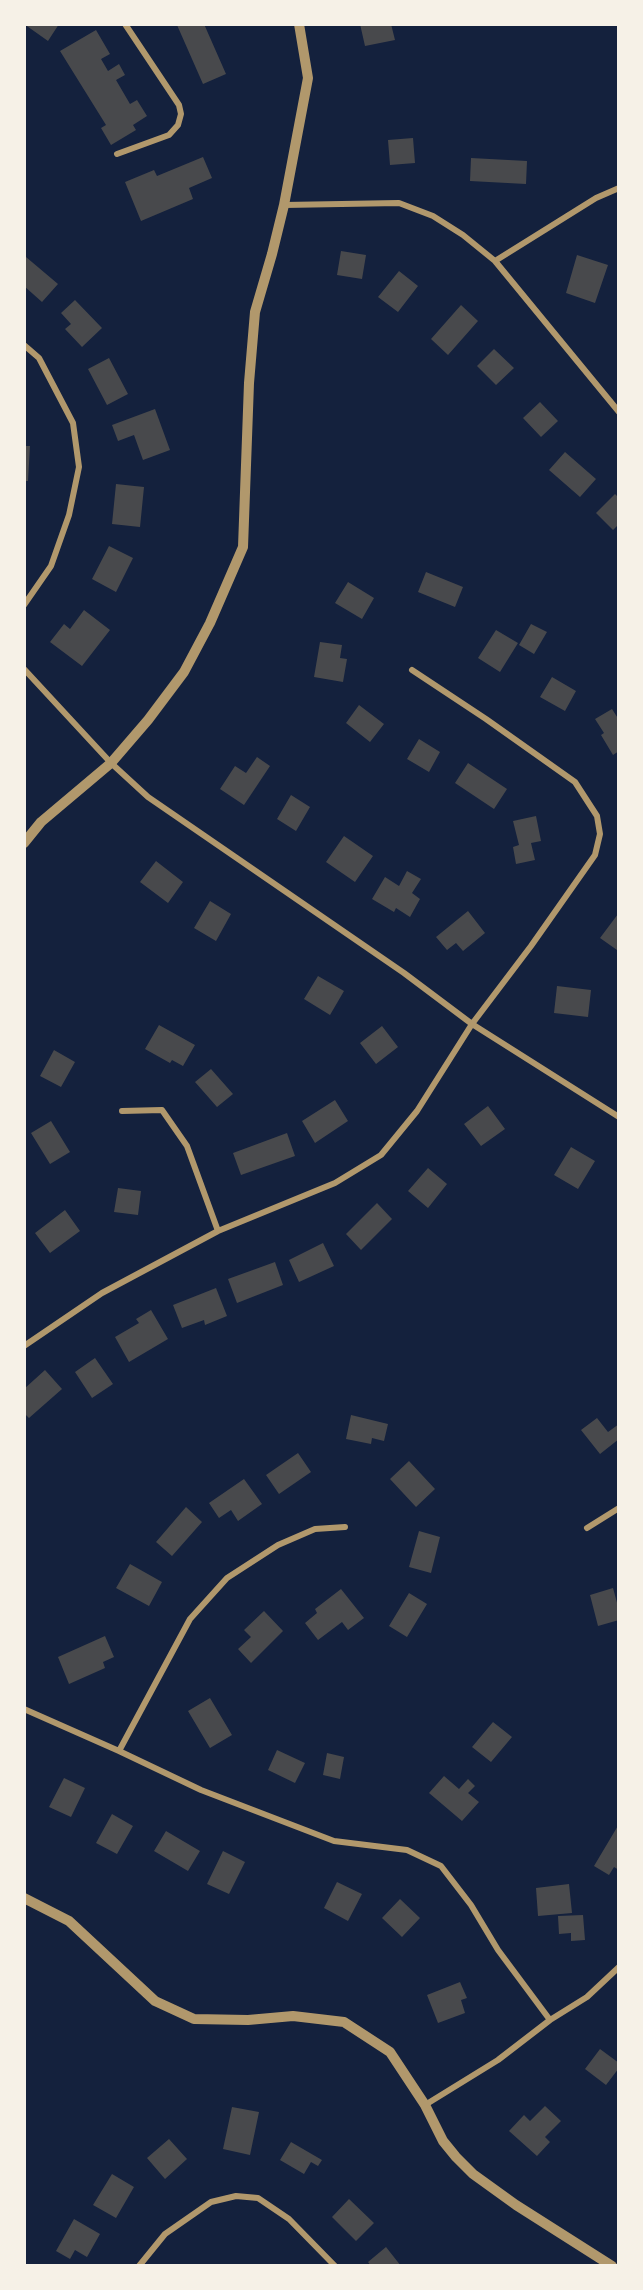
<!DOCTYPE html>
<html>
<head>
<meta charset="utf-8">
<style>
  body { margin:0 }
  #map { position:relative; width:643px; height:2290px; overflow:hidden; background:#14213d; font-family:Jost,sans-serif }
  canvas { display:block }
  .frame { position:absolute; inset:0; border:26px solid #f6f1e7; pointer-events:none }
</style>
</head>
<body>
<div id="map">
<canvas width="643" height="2290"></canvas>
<div class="frame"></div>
</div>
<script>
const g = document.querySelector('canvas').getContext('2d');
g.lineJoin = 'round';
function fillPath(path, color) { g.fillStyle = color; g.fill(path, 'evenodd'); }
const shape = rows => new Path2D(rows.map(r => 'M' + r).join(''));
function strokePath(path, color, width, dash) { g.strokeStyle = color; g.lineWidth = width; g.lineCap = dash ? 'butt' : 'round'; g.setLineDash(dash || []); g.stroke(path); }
fillPath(shape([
  [24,24,59,24,48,41],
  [180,24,204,24,226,74,203,84,177,25],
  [360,24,391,24,395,40,365,46],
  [96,30,110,54,101,59,108,71,119,64,125,75,116,80,130,104,137,100,147,116,133,125,136,130,111,145,101,128,106,125,60,51],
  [413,138,415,163,390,165,388,140],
  [203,157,212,178,189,188,193,199,141,221,125,182,154,170,157,176],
  [471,158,527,161,526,184,470,181],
  [341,251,366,255,362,279,337,275],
  [577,255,608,265,595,303,566,293],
  [26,257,58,284,42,302,24,286,24,259],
  [399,271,418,286,398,312,378,297],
  [75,300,102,328,82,347,65,329,71,324,61,313],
  [461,305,478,321,448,355,431,339],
  [494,349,514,368,496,385,477,366],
  [109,358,128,394,107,405,88,369],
  [540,402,558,421,541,437,523,418],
  [155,409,170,450,143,460,134,435,118,441,112,425],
  [24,446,30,446,28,481,24,481],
  [565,452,596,479,580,497,549,470],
  [116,484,144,487,140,527,112,524],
  [615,494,619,498,619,524,613,530,596,513],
  [109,546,133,558,116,592,92,579],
  [426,572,463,587,455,607,418,592],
  [348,582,374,598,362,619,335,603],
  [84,610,110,630,82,666,50,642,64,624,70,629],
  [531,624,547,632,534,654,519,645],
  [496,630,518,643,500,672,478,658],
  [320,642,342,645,340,658,347,659,343,682,314,677],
  [552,677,576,691,565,711,540,697],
  [359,705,384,724,370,742,346,723],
  [612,709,619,720,619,751,613,755,601,735,604,733,595,719],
  [419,739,440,752,429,772,407,759],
  [257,757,270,766,244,805,220,789,235,766,246,773],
  [468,763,507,789,494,809,455,783],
  [291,795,310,807,296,831,277,819],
  [536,816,541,841,531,843,535,860,516,864,513,847,519,845,513,821],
  [344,836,373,856,355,882,326,862],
  [156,861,183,882,168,903,140,882],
  [407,871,421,879,412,893,420,899,410,917,396,908,394,912,372,899,385,877,399,886],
  [210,901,231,914,216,941,194,928],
  [468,911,485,933,463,951,456,943,447,950,436,937],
  [618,914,619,948,617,950,600,938],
  [318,976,344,991,330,1015,304,999],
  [557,986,591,990,588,1017,554,1013],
  [159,1025,195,1045,183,1066,172,1060,170,1063,145,1049],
  [382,1026,398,1047,376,1064,360,1043],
  [54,1050,75,1062,61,1087,40,1076],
  [211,1069,233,1094,217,1107,195,1082],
  [335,1100,348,1121,315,1143,302,1121],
  [488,1106,505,1129,481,1146,464,1124],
  [51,1121,70,1152,50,1164,31,1133],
  [287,1133,295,1156,241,1175,233,1153],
  [571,1147,595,1161,578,1189,554,1175],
  [428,1168,447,1184,428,1208,408,1191],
  [118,1188,141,1191,138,1215,114,1212],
  [377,1203,392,1219,361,1250,346,1234],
  [65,1210,80,1231,50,1253,35,1233],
  [323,1243,334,1266,299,1282,289,1260],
  [275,1262,283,1285,237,1303,228,1279],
  [216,1288,227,1316,205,1325,204,1320,182,1328,173,1305],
  [151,1310,168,1339,129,1362,115,1337,139,1323,136,1319],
  [95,1358,113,1384,92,1398,75,1372],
  [45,1370,62,1389,29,1418,24,1413,24,1389],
  [351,1415,388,1424,384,1441,372,1438,371,1444,346,1439],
  [597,1418,608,1432,619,1424,619,1439,600,1454,581,1430],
  [298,1453,311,1472,279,1494,266,1475],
  [409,1461,435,1489,416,1507,390,1479],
  [244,1479,262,1504,238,1521,231,1510,219,1518,209,1503],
  [186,1507,202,1522,172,1556,156,1542],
  [419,1531,440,1537,431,1573,409,1567],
  [130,1564,162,1582,149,1606,116,1588],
  [613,1588,619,1610,619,1620,598,1626,590,1595],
  [341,1589,364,1618,348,1630,342,1622,318,1640,305,1623,317,1613,315,1609],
  [409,1593,427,1604,407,1637,389,1626],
  [264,1611,283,1631,251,1663,238,1649,251,1637,244,1630],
  [105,1636,114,1657,103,1662,105,1668,69,1684,58,1657],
  [210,1698,232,1735,210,1748,188,1711],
  [493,1722,512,1737,491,1762,472,1747],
  [277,1750,305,1763,295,1783,268,1770],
  [327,1753,344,1757,340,1779,323,1775],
  [444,1776,459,1789,468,1779,475,1786,468,1793,479,1802,462,1821,429,1793],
  [64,1778,85,1788,71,1817,49,1807],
  [112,1814,133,1826,117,1854,96,1843],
  [619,1824,619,1870,614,1867,609,1875,594,1866],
  [166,1831,200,1851,188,1871,154,1851],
  [223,1851,245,1862,229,1894,207,1884],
  [337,1882,362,1894,348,1921,324,1908],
  [569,1884,572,1913,538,1916,536,1888],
  [400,1899,420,1918,402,1937,382,1918],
  [583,1915,585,1940,571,1941,571,1933,559,1934,558,1916],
  [460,1982,467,1998,461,2000,465,2013,438,2023,427,1995],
  [600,2049,619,2063,619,2068,606,2085,585,2069],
  [545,2106,561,2121,545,2137,550,2142,537,2156,509,2131,524,2115,530,2121],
  [232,2107,259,2112,250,2155,223,2149],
  [169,2139,187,2159,165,2179,147,2158],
  [291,2142,322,2160,318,2166,311,2162,304,2174,280,2160],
  [112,2174,134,2187,116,2218,93,2205],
  [349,2199,374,2223,356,2241,332,2217],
  [74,2219,100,2234,87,2257,75,2250,70,2259,56,2251],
  [386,2247,401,2266,371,2266,368,2262]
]), '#48494c');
strokePath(shape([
  [117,154,169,135,178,125,181,114,179,105,125,24],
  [284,205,399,203,433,216,463,235,495,261,619,412],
  [495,261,596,198,619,188],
  [24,345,39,358,73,423,79,467,69,515,51,566,24,605],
  [24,669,111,763,148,797,404,973,472,1024,619,1117],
  [122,1111,162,1110,187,1146,218,1231],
  [24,1346,102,1293,218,1231,335,1183,381,1155,417,1111,472,1024,531,946,595,855,600,834,597,816,575,782,486,719,412,670],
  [587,1528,619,1508],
  [24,1709,119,1751,201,1790,334,1841,407,1850,441,1866,471,1905,498,1950,550,2020],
  [119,1751,190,1619,227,1578,278,1545,315,1529,345,1527],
  [425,2105,498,2060,550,2020,587,1997,619,1967],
  [139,2266,165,2234,211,2202,236,2196,258,2198,289,2219,335,2266]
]), '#b1986c', 6);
strokePath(shape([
  [24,843,41,822,111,763,148,720,184,672,210,623,243,547,249,383,255,312,272,254,284,205,308,78,299,24],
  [24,1898,69,1921,155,2001,194,2019,248,2020,293,2016,344,2022,390,2052,425,2105,443,2141,456,2157,473,2174,516,2205,612,2266]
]), '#b1986c', 10);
</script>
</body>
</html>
